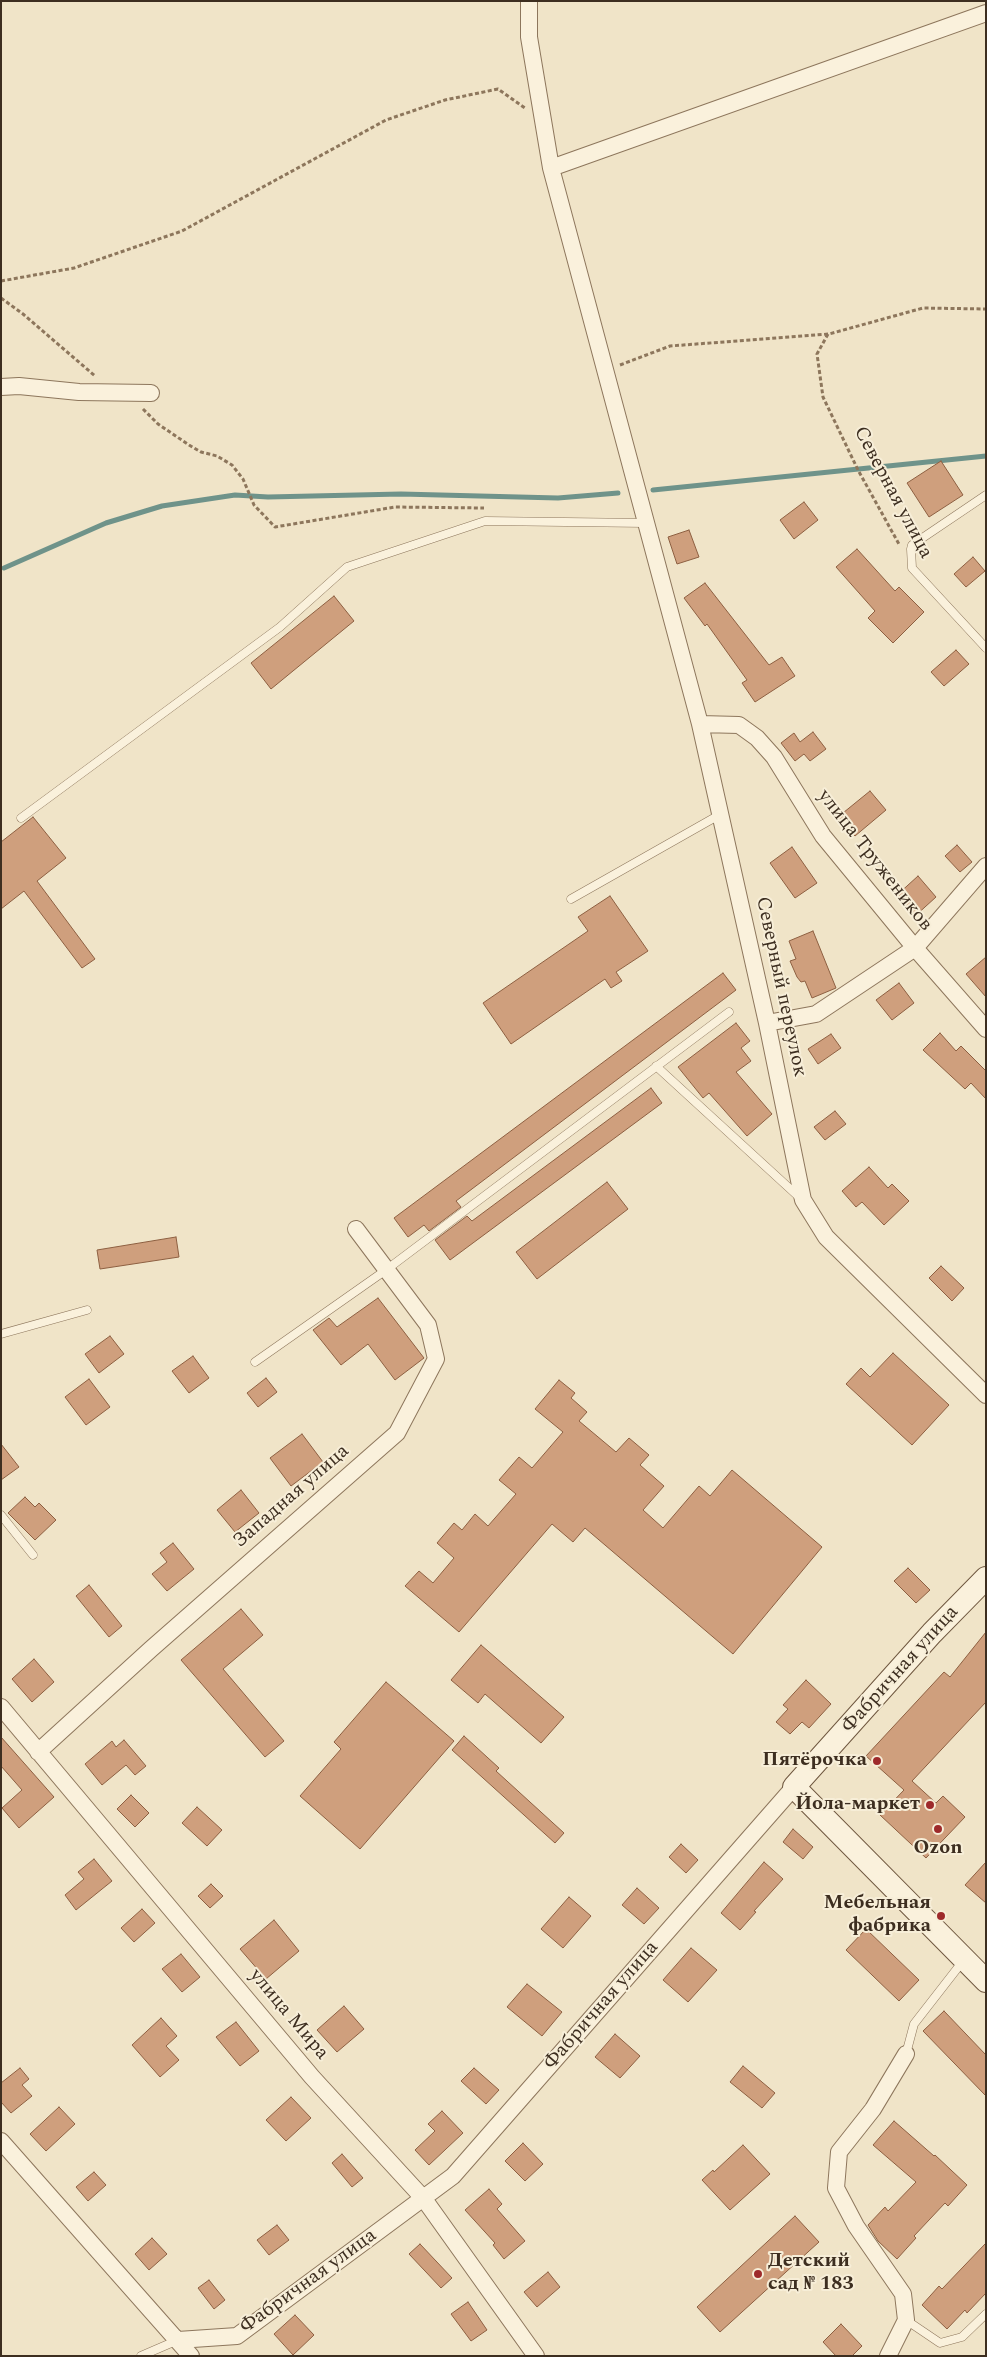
<!DOCTYPE html>
<html>
<head>
<meta charset="utf-8">
<style>
  body { margin:0 }
  #map { position:relative; width:987px; height:2357px; overflow:hidden; background:#f0e4c8; font-family:Spectral,serif }
  canvas { display:block }
  .frame { position:absolute; inset:0; border:2px solid #3d2e20; pointer-events:none }
</style>
</head>
<body>
<div id="map">
<canvas width="987" height="2357"></canvas>
<div class="frame"></div>
</div>
<script>
const g = document.querySelector('canvas').getContext('2d');
g.lineJoin = 'round';
const shape = rows => new Path2D(rows.map(r => 'M' + r).join(''));
function strokePath(path, color, width, dash) { g.strokeStyle = color; g.lineWidth = width; g.lineCap = dash ? 'butt' : 'round'; g.setLineDash(dash || []); g.stroke(path); }
function fillPath(path, color) { g.fillStyle = color; g.fill(path, 'evenodd'); }
function label(font, color, halo, rows, align = 'center') {
  g.font = font + ' Spectral,serif'; g.lineWidth = 4; g.setLineDash([]); g.textBaseline = 'middle'; g.strokeStyle = halo; g.fillStyle = color; for (const [text, x, y, turn = 0] of rows) {
    g.save(); g.translate(x, y); g.rotate((+turn || 0) * Math.PI / 180); g.textAlign = isNaN(turn) ? turn : align; if (halo) g.strokeText(text, 0, 0); g.fillText(text, 0, 0); g.restore();
  }
}
strokePath(shape([
  [653,490,986,456],
  [4,568,106,523,162,506,235,495,268,497,401,494,558,498,618,493]
]), '#6f938a', 5);
const building = shape([
  [941,461,963,495,929,517,907,483,941,461],
  [804,502,818,520,794,539,780,520,804,502],
  [689,530,699,557,677,564,668,537,689,530],
  [857,549,895,591,899,587,924,612,893,643,868,618,875,611,836,567,857,549],
  [973,557,985,571,966,587,954,574,973,557],
  [705,583,769,665,782,657,795,676,755,702,742,683,747,680,707,624,705,626,684,598,705,583],
  [334,596,354,621,271,689,251,663,334,596],
  [956,650,969,664,944,686,931,672,956,650],
  [813,732,826,749,810,761,804,754,795,761,781,743,794,733,800,742,813,732],
  [870,791,886,810,855,836,838,817,870,791],
  [33,817,66,858,37,881,95,959,82,968,24,891,1,909,1,842,33,817],
  [957,845,972,862,960,872,945,856,957,845],
  [792,847,817,883,795,898,770,863,792,847],
  [918,876,936,897,914,917,896,896,918,876],
  [610,896,648,951,616,972,622,981,611,988,605,979,511,1044,483,1003,588,931,578,917,610,896],
  [813,931,836,988,812,998,805,981,801,982,797,977,790,961,796,959,789,941,813,931],
  [986,957,986,997,966,974,986,957],
  [723,973,736,990,456,1201,461,1207,429,1231,424,1225,408,1237,394,1218,723,973],
  [899,983,914,1003,892,1020,876,1000,899,983],
  [736,1023,750,1041,741,1048,751,1061,736,1072,772,1114,747,1136,709,1093,703,1098,678,1067,736,1023],
  [940,1033,956,1051,961,1046,986,1071,986,1099,971,1083,965,1089,923,1050,940,1033],
  [831,1034,841,1048,818,1064,808,1049,831,1034],
  [651,1088,662,1103,450,1260,435,1240,467,1216,472,1221,651,1088],
  [835,1111,846,1124,825,1140,814,1127,835,1111],
  [869,1167,888,1188,892,1184,909,1201,884,1225,862,1202,856,1207,842,1191,869,1167],
  [607,1182,628,1209,537,1279,516,1252,607,1182],
  [176,1237,179,1257,100,1269,97,1250,176,1237],
  [941,1266,964,1288,952,1301,929,1278,941,1266],
  [378,1298,424,1358,395,1380,368,1344,341,1365,313,1330,329,1318,337,1327,378,1298],
  [110,1336,124,1354,99,1373,85,1354,110,1336],
  [893,1353,949,1405,912,1445,846,1384,861,1368,870,1377,893,1353],
  [193,1356,209,1378,189,1393,172,1371,193,1356],
  [266,1378,277,1392,258,1407,247,1393,266,1378],
  [89,1379,110,1407,86,1425,65,1397,89,1379],
  [559,1380,575,1393,571,1398,587,1412,579,1421,616,1452,629,1438,649,1455,640,1465,664,1486,643,1510,663,1528,699,1486,710,1496,732,1470,822,1547,733,1654,585,1528,573,1542,552,1524,459,1632,405,1586,419,1571,433,1583,454,1558,437,1543,454,1523,462,1530,475,1514,488,1526,516,1494,499,1480,519,1457,532,1468,563,1432,535,1409,559,1380],
  [302,1434,323,1462,291,1486,270,1458,302,1434],
  [1,1444,19,1467,1,1480,1,1444],
  [241,1490,259,1513,235,1532,217,1510,241,1490],
  [25,1497,35,1507,39,1503,56,1520,35,1540,8,1513,25,1497],
  [173,1543,194,1569,167,1591,152,1574,167,1562,160,1553,173,1543],
  [908,1568,930,1590,916,1603,894,1581,908,1568],
  [89,1585,122,1626,109,1637,76,1596,89,1585],
  [241,1609,263,1635,223,1669,284,1741,265,1757,181,1660,241,1609],
  [986,1632,986,1702,912,1781,936,1803,943,1796,965,1817,926,1858,880,1815,904,1790,866,1756,944,1672,950,1677,986,1632],
  [481,1645,564,1717,541,1743,485,1694,478,1703,451,1680,481,1645],
  [34,1659,54,1682,32,1702,12,1679,34,1659],
  [806,1680,831,1704,809,1728,802,1722,790,1734,776,1722,788,1709,783,1705,806,1680],
  [386,1682,454,1741,360,1849,300,1796,341,1749,334,1742,386,1682],
  [464,1736,499,1768,496,1771,564,1833,555,1843,452,1750,464,1736],
  [1,1737,54,1797,19,1828,2,1808,22,1790,1,1766,1,1737],
  [124,1740,146,1766,135,1775,126,1765,102,1785,85,1764,112,1741,116,1747,124,1740],
  [131,1795,149,1813,135,1827,117,1809,131,1795],
  [197,1807,222,1830,207,1846,182,1823,197,1807],
  [793,1829,813,1847,803,1859,783,1842,793,1829],
  [681,1844,698,1860,686,1873,669,1857,681,1844],
  [94,1859,112,1881,76,1910,65,1895,84,1879,78,1872,94,1859],
  [764,1862,783,1879,754,1911,756,1912,740,1930,721,1913,764,1862],
  [986,1862,986,1903,965,1885,986,1862],
  [211,1884,223,1896,210,1908,198,1896,211,1884],
  [637,1888,659,1908,644,1924,622,1905,637,1888],
  [569,1897,591,1916,563,1948,541,1929,569,1897],
  [142,1909,155,1923,134,1942,121,1928,142,1909],
  [274,1920,299,1951,266,1979,240,1949,274,1920],
  [866,1929,919,1980,899,2001,846,1950,866,1929],
  [691,1948,717,1970,688,2002,663,1980,691,1948],
  [181,1954,200,1977,182,1992,162,1969,181,1954],
  [527,1984,562,2012,542,2036,507,2007,527,1984],
  [344,2006,364,2029,337,2052,317,2030,344,2006],
  [944,2011,986,2055,986,2096,923,2031,944,2011],
  [161,2018,177,2036,166,2046,179,2060,160,2077,132,2045,161,2018],
  [236,2022,259,2051,240,2066,216,2037,236,2022],
  [615,2034,640,2056,620,2078,595,2057,615,2034],
  [743,2066,775,2093,762,2108,730,2082,743,2066],
  [20,2068,29,2079,22,2085,32,2096,11,2113,1,2102,1,2083,20,2068],
  [474,2068,499,2090,486,2104,461,2081,474,2068],
  [291,2097,311,2118,286,2141,266,2120,291,2097],
  [59,2107,75,2124,46,2151,30,2134,59,2107],
  [442,2111,463,2133,429,2165,415,2150,435,2131,428,2124,442,2111],
  [894,2121,934,2156,935,2155,967,2185,948,2206,945,2203,914,2236,916,2238,897,2259,878,2241,868,2225,885,2207,888,2211,916,2182,873,2145,894,2121],
  [523,2143,543,2164,525,2181,505,2161,523,2143],
  [743,2145,770,2174,730,2210,702,2180,713,2170,714,2172,743,2145],
  [342,2154,363,2178,352,2187,332,2163,342,2154],
  [94,2172,106,2185,88,2201,76,2187,94,2172],
  [489,2189,502,2204,497,2209,525,2241,504,2259,493,2245,495,2243,465,2210,489,2189],
  [795,2216,819,2242,720,2332,697,2307,795,2216],
  [277,2225,289,2240,269,2255,257,2240,277,2225],
  [152,2238,167,2254,149,2270,135,2254,152,2238],
  [986,2243,986,2293,967,2313,965,2310,947,2329,922,2305,939,2286,942,2289,986,2243],
  [420,2244,452,2278,441,2288,409,2254,420,2244],
  [548,2272,560,2287,537,2307,524,2292,548,2272],
  [209,2280,225,2300,214,2309,198,2288,209,2280],
  [468,2302,487,2330,471,2341,451,2314,468,2302],
  [295,2315,314,2335,293,2355,274,2334,295,2315],
  [841,2324,862,2346,852,2356,836,2356,823,2342,841,2324]
]);
fillPath(building, '#cf9f7d');
strokePath(building, '#8d5f41', 1);
const lane = shape([
  [986,495,912,545,911,549,912,568,986,648],
  [21,818,280,627,347,567,485,521,646,523],
  [571,899,721,814],
  [656,1066,799,1197],
  [1,1334,87,1310],
  [255,1362,386,1270,729,1012],
  [1,1515,33,1555],
  [906,2054,914,2024,963,1961],
  [906,2320,940,2343,962,2337,986,2314],
  [141,2356,178,2340]
]);
const street = shape([
  [529,1,529,37,551,168,700,724,767,1023,803,1200,826,1237,986,1395],
  [551,168,986,13],
  [1,387,19,386,79,392,151,393],
  [700,724,739,725,757,738,774,757,823,836,915,948,986,1029],
  [767,1023,816,1014,915,948,986,866],
  [1,1707,312,2077,424,2199,536,2356],
  [38,1752,151,1649,397,1433,436,1359,428,1325,356,1229],
  [1,2141,191,2356],
  [178,2340,237,2336,453,2176,794,1787],
  [888,2356,906,2320,903,2294,856,2226,836,2188,839,2152,873,2109,906,2054]
]);
const secondary = shape([
  [986,1578,932,1633,794,1787,986,1981]
]);
strokePath(lane, '#8d765c', 9);
strokePath(street, '#8d765c', 18);
strokePath(secondary, '#6f573f', 24);
strokePath(shape([
  [1,281,74,268,182,231,386,120,445,100,498,89,525,108],
  [1,298,23,314,95,376],
  [828,334,817,354,823,397,858,470,900,546],
  [620,365,670,346,829,334,923,308,986,309],
  [143,409,158,424,189,445,201,452,217,456,232,465,243,479,254,505,275,527,395,507,484,508]
]), '#8d765c', 3, [4, 2.5]);
strokePath(lane, '#faf1dc', 8);
strokePath(street, '#faf1dc', 16);
strokePath(secondary, '#faf1dc', 22);
for (const [x, y, r, color] of [
  [877,1761,5,"#9e2a2b"],
  [930,1805,5,"#9e2a2b"],
  [938,1829,5,"#9e2a2b"],
  [941,1916,5,"#9e2a2b"],
  [758,2274,5,"#9e2a2b"]
]) { const dot = new Path2D(); dot.arc(x, y, r, 0, 2 * Math.PI); g.fillStyle = color; g.fill(dot); strokePath(dot, '#f7eed8', 2); }
label('20px', '#3d2e20', '#f7eed8', [
  ["Северная улица",892,493,62],
  ["улица Тружеников",874,861,52],
  ["Северный переулок",780,987,78],
  ["Западная улица",292,1497,-41],
  ["Фабричная улица",901,1670,-48],
  ["Фабричная улица",602,2006,-49],
  ["улица Мира",288,2015,50],
  ["Фабричная улица",309,2282,-36]
]);
label('bold 20px', '#3d2e20', '#f7eed8', [
  ["Пятёрочка",867,1761],
  ["Йола-маркет",920,1805],
  ["Ozon",938,1849,"center"],
  ["Мебельная",931,1904],
  ["фабрика",931,1927],
  ["Детский",768,2262,"left"],
  ["сад № 183",768,2285,"left"]
], 'right');
</script>
</body>
</html>
